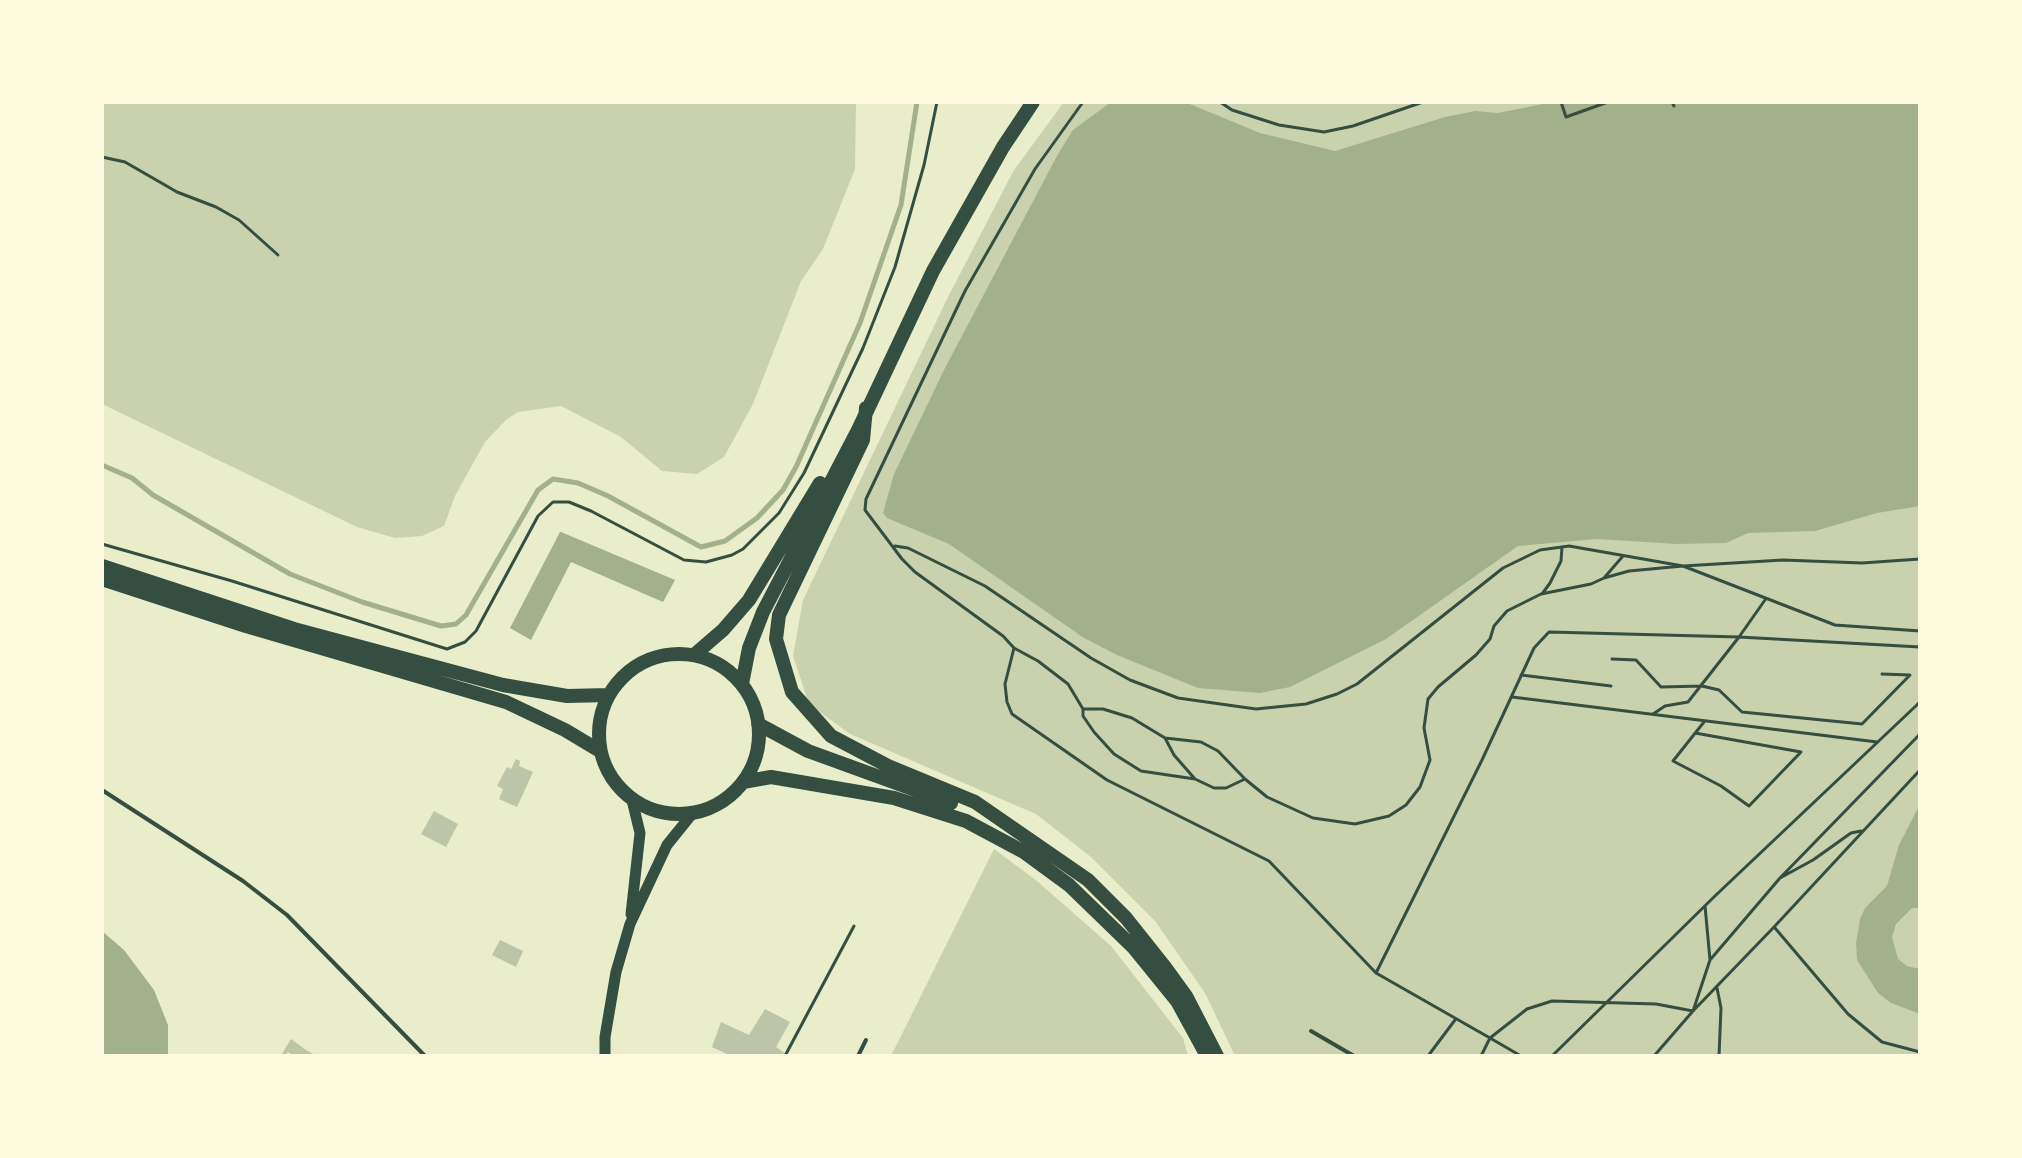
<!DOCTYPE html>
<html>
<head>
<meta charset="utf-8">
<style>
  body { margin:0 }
  #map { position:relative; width:2022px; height:1158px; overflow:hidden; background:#e9edc9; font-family:"Noto Sans",sans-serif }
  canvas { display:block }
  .frame { position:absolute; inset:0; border:104px solid #fefae0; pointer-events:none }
</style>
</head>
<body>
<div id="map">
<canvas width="2022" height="1158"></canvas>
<div class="frame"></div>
</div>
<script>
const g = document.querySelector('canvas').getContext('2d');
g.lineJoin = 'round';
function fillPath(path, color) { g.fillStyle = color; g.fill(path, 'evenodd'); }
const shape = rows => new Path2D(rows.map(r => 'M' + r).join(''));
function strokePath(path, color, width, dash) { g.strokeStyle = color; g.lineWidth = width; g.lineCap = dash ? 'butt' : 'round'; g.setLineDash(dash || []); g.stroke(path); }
fillPath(shape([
  [102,102,856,102,855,169,823,249,801,281,753,404,724,457,697,474,662,471,621,437,561,406,518,412,506,420,485,442,455,496,444,526,422,536,395,538,357,527,102,404],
  [1064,102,1920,102,1920,1056,1235,1056,1205,993,1155,921,1091,857,1036,814,850,734,809,704,793,656,803,600,947,299,1014,170],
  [994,849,1037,881,1111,946,1183,1038,1188,1056,891,1056]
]), '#cad2ad');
fillPath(shape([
  [1111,102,1185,102,1260,133,1335,151,1445,117,1475,111,1498,113,1553,102,1920,102,1920,506,1877,513,1815,531,1748,533,1726,543,1677,544,1597,539,1518,546,1386,639,1290,687,1260,693,1198,688,1117,655,1084,638,949,544,887,518,883,513,894,474,945,368,1058,154,1073,130],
  [560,532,561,532,675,580,663,602,571,562,531,640,510,628],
  [1920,804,1920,908,1912,908,1896,924,1892,937,1898,959,1907,966,1920,969,1920,1014,1891,1003,1878,993,1857,960,1856,943,1860,919,1865,908,1887,886,1899,845],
  [102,931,124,950,154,990,168,1025,168,1056,102,1056]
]), '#a3b18a');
strokePath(shape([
  [102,465,132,478,153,495,290,574,362,602,441,626,456,624,466,615,538,490,553,479,578,483,608,496,701,547,725,541,757,518,783,490,796,467,860,323,901,205,917,102]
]), '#a3b18a', 5);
fillPath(shape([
  [516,759,520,761,519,766,533,772,517,807,499,799,503,789,497,786,507,767,511,769],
  [434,811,458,824,446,847,421,834],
  [500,940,523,951,516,967,492,955],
  [765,1009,790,1022,776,1047,789,1056,731,1056,712,1047,721,1022,749,1035],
  [291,1039,306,1050,317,1056,294,1056,288,1052,285,1056,282,1054]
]), '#bcc5a7');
strokePath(shape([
  [1083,102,1035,169,965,291,866,499,865,510,902,559,915,572,1003,636,1014,648,1005,684,1007,702,1012,714,1107,780,1269,861,1376,973],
  [1220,102,1232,110,1279,125,1324,132,1353,126,1423,102],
  [1561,102,1566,117,1608,102],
  [1672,102,1674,106],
  [102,157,125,162,177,192,216,207,239,220,278,255],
  [102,544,232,581,447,649,465,642,476,631,538,516,553,502,569,502,591,511,684,560,706,562,732,555,743,549,779,513,804,473,863,348,895,267,924,165,937,102],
  [895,546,908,548,985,586,1091,658,1130,680,1178,698,1256,709,1306,704,1337,694,1357,684,1503,568,1540,550,1569,546,1683,566,1629,571,1604,578],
  [1920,559,1862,563,1783,560,1683,566,1835,625,1920,631],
  [1542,594,1550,583,1561,561,1562,547],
  [1765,600,1739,637,1920,647],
  [1014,648,1038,661,1068,684,1083,709,1103,709,1132,718,1165,738,1174,755,1195,779,1214,788,1226,788,1245,779,1267,797,1313,818,1355,824,1389,816,1406,805,1420,787,1430,760,1424,728,1428,699,1438,687,1476,655,1490,639,1494,626,1507,611,1541,594,1591,584,1604,578,1623,556],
  [1612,659,1636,660,1661,687,1702,686,1719,690,1742,712,1862,724,1910,675,1882,674],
  [1521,675,1611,686],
  [1512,697,1877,742],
  [1083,709,1083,716,1094,732,1114,754,1141,771,1195,779],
  [1653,714,1665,706,1688,702,1739,637],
  [1695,733,1801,752,1749,806,1721,786,1673,761,1704,722],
  [1165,738,1201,742,1218,751,1245,779],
  [1861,831,1851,833,1813,860,1780,878,1920,734],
  [1775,928,1848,1014,1882,1042,1920,1052],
  [1710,960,1780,878],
  [1717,988,1721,1008,1719,1056],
  [786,1054,854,926],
  [1428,1056,1455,1020],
  [1481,1056,1490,1038,1376,973,1482,760,1534,648,1549,632,1739,637],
  [1521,1056,1490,1038,1527,1009,1552,1001,1656,1004,1693,1011,1710,960,1705,906],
  [1552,1056,1716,895,1920,702],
  [1654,1056,1693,1011,1774,927,1920,770]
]), '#344e41', 3);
strokePath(shape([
  [102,790,243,881,287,915,425,1056],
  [1311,1031,1354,1056],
  [858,1056,866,1040]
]), '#344e41', 4);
strokePath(shape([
  [631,914,640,833,632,800],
  [605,1056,605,1037,616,972,630,924,667,845,692,814]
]), '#344e41', 11);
strokePath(shape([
  [866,408,863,440,779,615,776,639,792,692,831,736,888,766,975,802,1088,880,1126,918,1165,967,1186,996,1217,1056],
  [102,566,294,629,503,685,567,696,608,695],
  [102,579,246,626,506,702,565,730,600,751],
  '599 734a80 80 0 1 1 160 0a80 80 0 1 1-160 0Z',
  [694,655,723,630,749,600,820,483],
  [742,684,749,648,763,612,858,430,933,271,1003,147,1033,102],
  [758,724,808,751,951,803],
  [743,782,771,777,894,798,966,821,1024,852,1069,885,1134,948,1177,1001,1207,1056]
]), '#344e41', 14);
</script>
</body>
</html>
